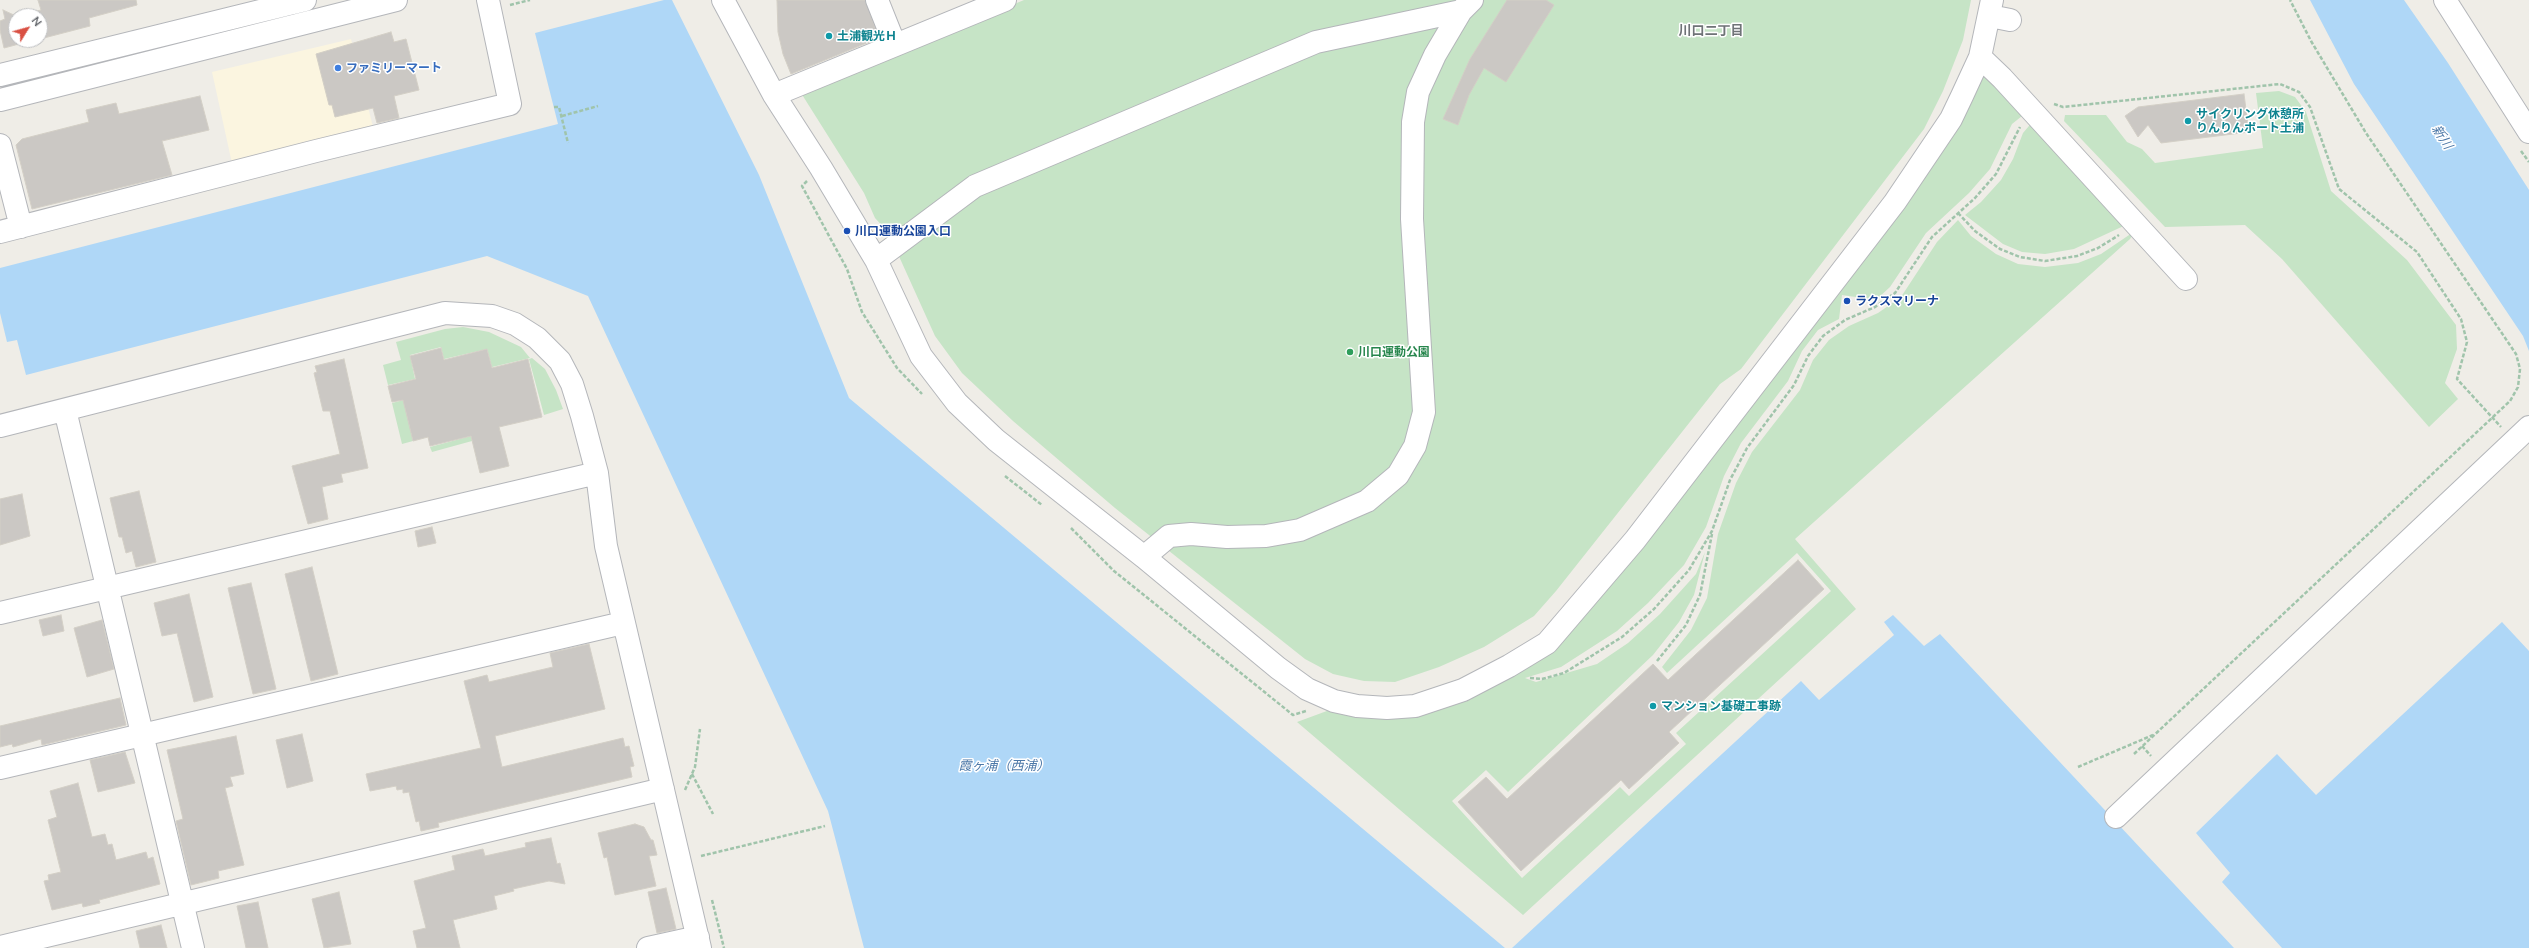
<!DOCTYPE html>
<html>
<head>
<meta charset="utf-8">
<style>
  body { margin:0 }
  #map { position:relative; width:2529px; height:948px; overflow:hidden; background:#efede7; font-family:Lato,sans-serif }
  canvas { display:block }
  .north { position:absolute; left:8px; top:8px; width:40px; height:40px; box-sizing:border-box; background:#fff; border:1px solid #bfc0c2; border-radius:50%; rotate:53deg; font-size:11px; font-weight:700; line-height:16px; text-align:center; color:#5e6166 }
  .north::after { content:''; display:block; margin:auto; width:14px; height:18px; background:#d95043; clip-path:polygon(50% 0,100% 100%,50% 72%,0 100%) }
</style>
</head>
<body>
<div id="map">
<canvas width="2529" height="948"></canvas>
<div class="north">N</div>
</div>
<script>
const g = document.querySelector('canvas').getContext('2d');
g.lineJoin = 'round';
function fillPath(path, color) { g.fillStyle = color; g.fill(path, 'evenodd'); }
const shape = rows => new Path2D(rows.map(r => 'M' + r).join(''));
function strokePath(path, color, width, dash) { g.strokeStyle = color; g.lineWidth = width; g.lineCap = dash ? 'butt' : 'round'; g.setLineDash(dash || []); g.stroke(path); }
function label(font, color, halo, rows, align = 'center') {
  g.font = font + ' Lato,"Noto Sans JP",sans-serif'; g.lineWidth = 3; g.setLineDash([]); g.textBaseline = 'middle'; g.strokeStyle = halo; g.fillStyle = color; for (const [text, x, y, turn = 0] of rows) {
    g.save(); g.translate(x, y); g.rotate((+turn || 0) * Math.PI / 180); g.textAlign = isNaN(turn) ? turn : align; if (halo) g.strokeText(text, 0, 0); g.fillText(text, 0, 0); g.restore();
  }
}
fillPath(shape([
  [351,39,374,131,233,168,212,72]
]), '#fbf5e0');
fillPath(shape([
  [1024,0,1971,0,1963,40,1943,91,1924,129,1741,369,1720,384,1556,591,1534,616,1484,647,1439,667,1395,682,1364,681,1333,674,1305,659,1115,508,1013,421,962,373,935,336,888,232,875,218,864,193,801,93],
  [1982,64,2027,112,2012,124,1990,169,1969,193,1926,233,1890,287,1876,300,1842,295,1839,319,1818,330,1802,351,1788,381,1741,443,1724,476,1706,527,1684,565,1648,603,1617,631,1561,667,1525,678,1536,682,1597,664,1628,643,1660,614,1696,574,1705,552,1694,595,1679,622,1653,655,1508,792,1486,770,1452,801,1522,878,1620,787,1629,796,1686,744,1676,733,1831,591,1797,553,1667,673,1662,667,1691,630,1707,598,1718,534,1736,483,1752,452,1800,390,1813,360,1829,340,1849,326,1878,313,1901,297,1937,242,1958,220,1971,236,1996,254,2018,264,2045,267,2078,263,2101,254,2135,231,2130,239,1795,539,1856,609,1523,915,1297,722,1335,708,1357,713,1513,672,1640,545],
  [2279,91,2295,97,2306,112,2331,191,2407,260,2456,325,2457,349,2445,383,2458,399,2429,427,2282,259,2245,225,2165,227,2064,121,2065,115,2106,115,2127,142,2142,149,2155,163,2263,148,2256,93],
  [2034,120,2130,223,2074,249,2045,254,2022,252,2003,244,1965,215,1981,202,2001,180,2013,159,2023,133],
  [463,327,489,332,521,347,530,358,492,367,487,349,444,359,441,347,410,355,415,379,388,385,383,365,401,360,396,342,445,329],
  [532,358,545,369,556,390,563,409,544,415,529,359],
  [415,397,405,406,413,441,402,444,392,403],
  [471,436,472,441,432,452,430,447]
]), '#c6e4c6');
fillPath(shape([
  [664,0,672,0,759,175,849,398,1505,948,864,948,828,811,588,296,487,256,26,375,17,340,7,342,0,313,0,268,558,124,535,33],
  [2310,0,2404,0,2448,63,2529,190,2529,351,2523,336,2354,84],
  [1893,615,1924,646,1940,634,2234,948,1512,948,1801,681,1819,700,1894,635,1884,622],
  [2502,622,2529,651,2529,948,2282,948,2222,882,2230,873,2196,833,2277,754,2316,795]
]), '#afd7f7');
const building = shape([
  [38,0,136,0,137,5,89,18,90,26,40,39,40,16,17,16,41,10,38,0],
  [777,0,865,0,879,38,791,74,783,54,778,32,777,0],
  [1507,0,1546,0,1554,5,1506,82,1484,68,1469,95,1458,125,1443,119,1470,59,1507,0],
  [3,10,16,16,16,40,34,40,4,48,0,30,0,21,5,19,3,10],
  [391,32,394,42,406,39,419,90,394,96,399,118,377,123,373,108,335,117,332,105,329,105,316,54,391,32],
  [2244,94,2249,132,2161,143,2148,125,2138,137,2125,116,2138,107,2244,94],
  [200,96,209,130,162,141,172,175,32,209,16,145,22,139,89,122,86,110,116,103,119,114,200,96],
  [441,348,444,360,487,349,492,368,528,359,542,417,499,427,509,466,480,473,471,436,430,446,428,437,413,441,403,400,392,402,388,386,416,379,410,356,441,348],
  [344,359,368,468,341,474,343,482,322,487,328,519,308,524,292,466,340,454,330,411,323,411,314,373,317,372,315,366,344,359],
  [139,491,156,562,136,567,132,551,126,553,122,537,119,537,110,498,139,491],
  [22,494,30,536,0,545,0,499,22,494],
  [432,527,436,543,418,547,415,531,432,527],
  [1798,560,1824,589,1669,732,1679,743,1629,789,1621,780,1521,871,1458,802,1486,777,1507,799,1653,664,1668,680,1798,560],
  [312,567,338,674,311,681,285,574,312,567],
  [251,583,276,689,253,694,228,588,251,583],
  [189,594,213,697,194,702,177,633,162,636,154,603,189,594],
  [61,615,64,631,43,636,39,620,61,615],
  [102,620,114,669,87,677,74,628,102,620],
  [589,644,605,709,495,736,502,767,623,738,625,747,629,746,634,766,630,767,632,777,438,823,439,827,421,831,419,821,416,822,409,792,403,793,403,789,397,790,396,786,370,791,366,774,481,748,464,681,487,675,489,682,553,667,550,653,589,644],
  [120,698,126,725,42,745,41,739,13,747,12,744,0,747,0,726,120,698],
  [302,734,313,781,287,788,276,740,302,734],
  [236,736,244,774,230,777,233,786,225,788,244,865,218,871,219,878,191,885,176,821,183,819,167,750,236,736],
  [125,752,135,783,98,792,90,760,125,752],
  [78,783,92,837,105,834,108,845,112,844,116,860,146,852,148,859,153,857,160,884,99,900,100,903,83,907,82,903,52,910,44,881,49,880,48,875,61,872,48,820,57,817,50,791,78,783],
  [635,824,644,827,651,840,653,840,657,855,649,856,656,886,615,895,607,857,604,858,598,833,635,824],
  [551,838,557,864,560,863,565,884,549,881,513,889,514,891,494,896,497,909,453,920,460,948,417,948,413,931,426,928,414,881,455,870,452,856,483,849,485,856,526,847,525,843,551,838],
  [666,888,676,929,657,933,648,892,666,888],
  [339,892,351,944,324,948,312,899,339,892],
  [258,902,268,948,246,948,237,906,258,902],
  [161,925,167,948,140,948,136,931,161,925]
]);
fillPath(building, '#cbc8c4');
strokePath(building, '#d3cfc6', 1);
const minor = shape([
  [723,0,774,95,821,168,876,260,921,356,957,403,996,440,1144,557,1278,668,1307,689,1334,701,1357,706,1387,708,1415,706,1463,690,1509,666,1547,643,1588,595,1635,540,1895,202,1951,119,1962,96,1980,57,1992,0],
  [877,0,895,45],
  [2445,0,2529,132],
  [1990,16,2010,20],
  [1980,57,2002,78,2186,279],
  [0,75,305,0],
  [774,95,1005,0],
  [0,100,396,0],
  [0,145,21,227],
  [0,232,316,151,510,104,488,0],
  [876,260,975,186,1316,42,1461,11,1472,0],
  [65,410,193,948],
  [0,426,445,313,492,316,515,324,537,338,560,361,572,384,582,416,597,473,606,546,700,948],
  [1144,557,1169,536,1191,534,1227,537,1266,536,1300,530,1367,501,1398,475,1415,446,1424,412,1412,219,1413,122,1418,92,1435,55,1461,11],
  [0,613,597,473],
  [0,768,623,623],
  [2116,817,2529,427],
  [0,947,663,789],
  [648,948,698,937]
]);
strokePath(minor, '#b4b6ba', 24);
strokePath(shape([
  [510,5,530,0],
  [2054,104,2063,107,2280,84,2299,92,2310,107,2339,189,2417,252,2461,319,2467,342,2457,379,2501,427],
  [554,107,559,107,568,143],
  [562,116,598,106],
  [2521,151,2529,162],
  [807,181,802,186,847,269,862,312,897,368,922,394],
  [1958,213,1975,231,2000,249,2020,257,2045,261,2077,256,2098,248,2119,235],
  [1005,476,1042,505],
  [1071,528,1114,571,1293,715,1306,711],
  [1657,661,1686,625,1700,595,1712,534],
  [1530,678,1542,679,1564,673,1622,637,1654,609,1689,570,1712,531,1730,480,1747,448,1794,385,1808,356,1823,336,1845,320,1875,307,1895,293,1932,237,1975,198,1996,174,2020,127],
  [2142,746,2151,756],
  [2134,754,2510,401,2518,387,2520,369,2516,354,2366,133,2311,41,2290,0],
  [2078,767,2153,735],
  [692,774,713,814],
  [685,790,695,767,700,729],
  [701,856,825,826],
  [712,900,724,948]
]), '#a0c4ab', 2.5, [4, 2]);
strokePath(minor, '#fff', 22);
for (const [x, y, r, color] of [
  [829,36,4,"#0f9aa8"],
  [338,68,4,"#3f7fe0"],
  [2188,121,4,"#0f9aa8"],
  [847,231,4,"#1a4fb4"],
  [1847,301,4,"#1a4fb4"],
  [1350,352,4,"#2e9e5b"],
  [1653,706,4,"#0f9aa8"]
]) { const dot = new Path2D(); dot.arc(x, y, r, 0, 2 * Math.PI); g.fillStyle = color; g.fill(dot); strokePath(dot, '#fff', 1.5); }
label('bold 12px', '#0d838f', '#fff', [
  ["土浦観光Ｈ",837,36],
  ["サイクリング休憩所",2196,114],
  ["りんりんポート土浦",2196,128],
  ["マンション基礎工事跡",1661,706]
], 'left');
label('bold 12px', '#366cbe', '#fff', [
  ["ファミリーマート",346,68]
], 'left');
label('bold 12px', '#164399', '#fff', [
  ["川口運動公園入口",855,231],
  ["ラクスマリーナ",1855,301]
], 'left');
label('bold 12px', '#27864d', '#fff', [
  ["川口運動公園",1358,352]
], 'left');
label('bold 13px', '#6f7377', '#fff', [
  ["川口二丁目",1711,31]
]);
label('italic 13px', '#4c78a8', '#fff', [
  ["新川",2442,137,57],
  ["霞ヶ浦（西浦）",1004,766]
]);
</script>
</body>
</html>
